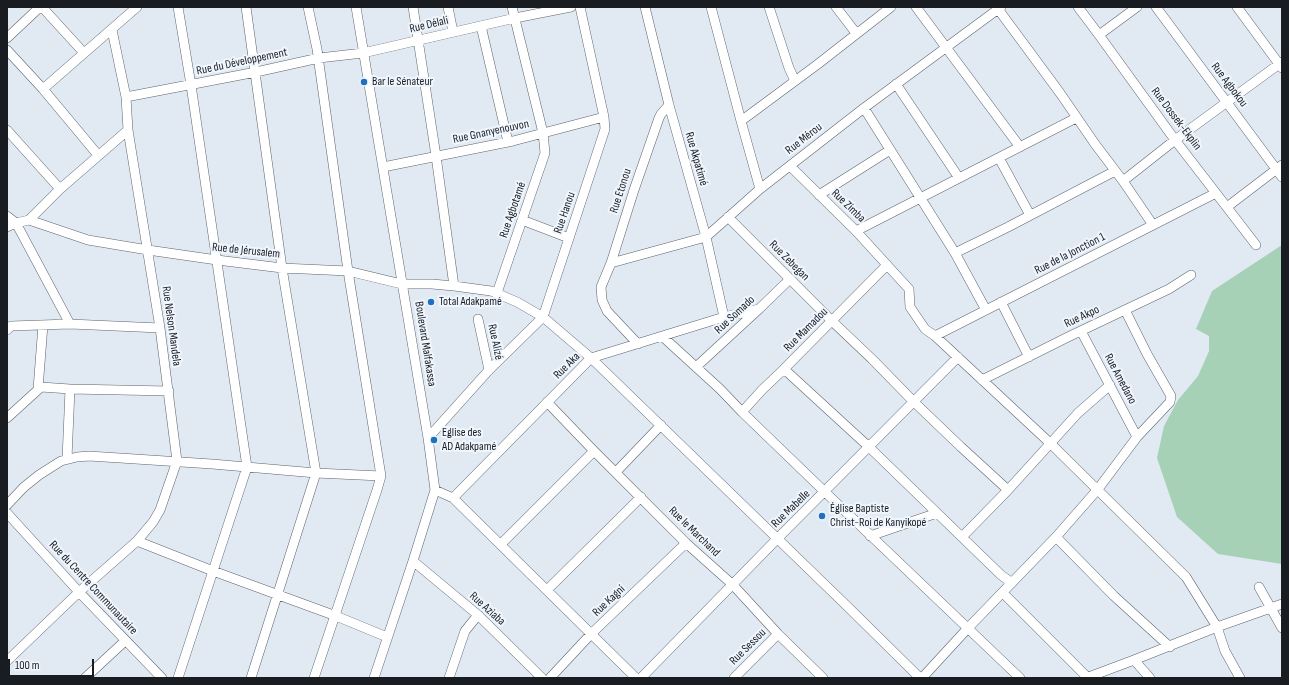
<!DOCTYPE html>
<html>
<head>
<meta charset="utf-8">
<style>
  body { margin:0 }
  #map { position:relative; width:1289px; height:685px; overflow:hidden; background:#e1e9f2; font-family:"Sofia Sans Condensed",sans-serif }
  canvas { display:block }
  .frame { position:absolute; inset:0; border:8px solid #191c20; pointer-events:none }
  .scale { position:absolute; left:8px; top:659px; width:86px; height:18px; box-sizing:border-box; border:2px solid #191c20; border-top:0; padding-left:5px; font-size:12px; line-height:14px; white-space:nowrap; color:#191c20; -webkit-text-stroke:3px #eff6fe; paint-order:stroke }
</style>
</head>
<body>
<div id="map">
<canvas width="1289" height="685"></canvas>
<div class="frame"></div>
<div class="scale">100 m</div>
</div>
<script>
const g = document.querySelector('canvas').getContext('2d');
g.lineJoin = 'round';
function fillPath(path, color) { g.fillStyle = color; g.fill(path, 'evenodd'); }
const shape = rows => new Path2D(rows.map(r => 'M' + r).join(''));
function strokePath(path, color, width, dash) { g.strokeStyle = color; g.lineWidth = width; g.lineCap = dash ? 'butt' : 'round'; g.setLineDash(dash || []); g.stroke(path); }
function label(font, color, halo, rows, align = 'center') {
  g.font = font + ' "Sofia Sans Condensed",sans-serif'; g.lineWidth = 4; g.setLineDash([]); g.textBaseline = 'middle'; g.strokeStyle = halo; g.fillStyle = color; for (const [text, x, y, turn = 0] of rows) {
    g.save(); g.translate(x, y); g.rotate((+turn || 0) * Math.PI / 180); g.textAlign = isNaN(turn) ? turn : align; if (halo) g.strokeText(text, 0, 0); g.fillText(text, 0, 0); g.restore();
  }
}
fillPath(shape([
  [1282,245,1282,564,1218,554,1177,517,1157,458,1164,426,1178,400,1198,376,1209,351,1209,336,1196,329,1212,291]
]), '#a7d1b6');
const minor = shape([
  [42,7,84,53],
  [246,7,282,268,316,473,251,678],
  [308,7,317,49,348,271,381,476,377,490,314,678],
  [356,7,428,438,435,490,413,561,374,678],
  [413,7,436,156,454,286],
  [448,7,453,32],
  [645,7,669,105,706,237,724,317],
  [711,7,741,121,760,189],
  [769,7,789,68,795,81],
  [836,7,856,33],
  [916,7,1020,147],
  [1078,7,1099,35,1175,140,1256,245],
  [1156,7,1282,177],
  [1237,7,1282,68],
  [998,9,1060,93,1095,144,1123,181,1153,225],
  [481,26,508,142],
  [1099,35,1137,7],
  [7,38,40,7],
  [7,50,43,89,98,155],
  [896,84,959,178],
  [43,89,137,7],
  [126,97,256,72,319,58,363,53,515,18,571,7],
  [864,108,955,253,986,310],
  [741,121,818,64,891,7],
  [7,130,60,189],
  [999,158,1030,215],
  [790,166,856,231,909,289,910,307,925,329,935,336,1050,443,1186,577,1217,627,1225,651,1240,678],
  [383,167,513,141,604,117],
  [1123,181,1175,140,1282,62],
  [819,195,890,150],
  [1227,207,1282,165],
  [7,216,16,223,70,324],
  [728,217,832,321,872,359,914,402,961,447,1008,490],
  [29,220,88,240,148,250,217,260,282,268,348,271,402,284,432,284,454,286,491,291,517,302,543,317,591,358,849,608,920,678],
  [522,220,569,238],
  [7,227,16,223,29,220,60,189,128,130],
  [856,231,1076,118],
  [955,253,1008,227,1115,171],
  [611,263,706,237,760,189,864,108,1001,7],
  [497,293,545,153,543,133,512,7],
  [1001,302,1029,357],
  [478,319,489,370],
  [7,330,11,326,70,324,160,328],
  [1081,331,1137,437],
  [662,336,720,389,742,412,825,492,1020,678],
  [935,336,1216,193],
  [638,344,607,311,602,300,601,287,611,263,634,190,659,118,661,114,669,105],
  [696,367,759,309,790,279],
  [784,369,869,447,1001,575,1012,583],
  [982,380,1068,337,1169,289,1191,275],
  [38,389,43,325],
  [547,402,594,451,686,543,733,585,778,634,823,678],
  [742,412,762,390,784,369,887,265],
  [7,418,41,387,70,389,169,391],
  [428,438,489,370,543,317,605,129,604,117,580,7],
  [67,459,70,389],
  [616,472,661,425],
  [435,490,453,498,636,678],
  [453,498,591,358,724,317,759,309],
  [7,505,24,487,39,475,61,461,77,457,89,456,120,458,212,464,316,473,381,476],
  [7,513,79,592,162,678],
  [870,536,937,513],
  [962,537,1008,490,1078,413,1110,385],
  [1056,537,1114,596,1170,647],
  [137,541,213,571,336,616,387,637],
  [501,544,594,451],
  [413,561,478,615,542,678],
  [1259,587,1282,628],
  [547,590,641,497],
  [1003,593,1087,677],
  [1134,660,1150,678],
  [7,661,79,592,137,541,153,522,160,510,177,461,160,328,128,130,126,97,112,30],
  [85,678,125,641],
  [178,678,247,467,191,85,178,7],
  [449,678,465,631,478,615],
  [550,678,591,634,686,543],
  [641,678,777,539,958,357],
  [734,678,778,634],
  [922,678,968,628,1056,537,1098,489,1137,437,1170,402,1171,396,1147,354,1125,310],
  [1086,678,1134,660,1217,627,1282,604]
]);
strokePath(minor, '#5d646c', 10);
strokePath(minor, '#fff', 9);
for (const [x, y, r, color] of [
  [364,82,4,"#2070bf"],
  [431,302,4,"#2070bf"],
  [434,440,4,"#2070bf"],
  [822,516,4,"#2070bf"]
]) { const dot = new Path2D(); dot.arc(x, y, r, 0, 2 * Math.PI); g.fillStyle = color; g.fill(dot); strokePath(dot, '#eff6fe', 1.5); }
label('12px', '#191c20', '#eff6fe', [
  ["Rue Délali",429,25,-13],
  ["Rue du Développement",242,62,-12],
  ["Rue Agbokou",1229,85,53],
  ["Rue Dossek-Ekplin",1176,119,53],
  ["Rue Gnanyenouvon",491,132,-12],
  ["Rue Mérou",804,139,-38],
  ["Rue Akpatimé",696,159,74],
  ["Rue Etonou",621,191,-72],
  ["Rue Zimba",848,206,44],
  ["Rue Agbotamé",513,210,-71],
  ["Rue Hanou",565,213,-71],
  ["Rue de Jérusalem",246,251,6],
  ["Rue de la Jonction 1",1070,254,-27],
  ["Rue Zebegan",789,261,45],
  ["Rue Somado",735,315,-43],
  ["Rue Akpo",1082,317,-25],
  ["Rue Nelson Mandela",171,326,82],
  ["Rue Mamadou",806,330,-45],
  ["Rue Alizé",495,342,78],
  ["Boulevard Malfakassa",425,344,81],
  ["Rue Aka",567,366,-45],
  ["Rue Amedano",1120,379,62],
  ["Rue Mabelle",791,509,-44],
  ["Rue le Marchand",694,532,44],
  ["Rue du Centre Communautaire",93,588,47],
  ["Rue Kagni",609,601,-43],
  ["Rue Aziaba",487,609,42],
  ["Rue Sessou",748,647,-45]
]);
label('12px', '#191c20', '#eff6fe', [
  ["Bar le Sénateur",372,82],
  ["Total Adakpamé",439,302],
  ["Eglise des",442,433],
  ["AD Adakpamé",442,447],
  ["Église Baptiste",830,509],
  ["Christ-Roi de Kanyikopé",830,523]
], 'left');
</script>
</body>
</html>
